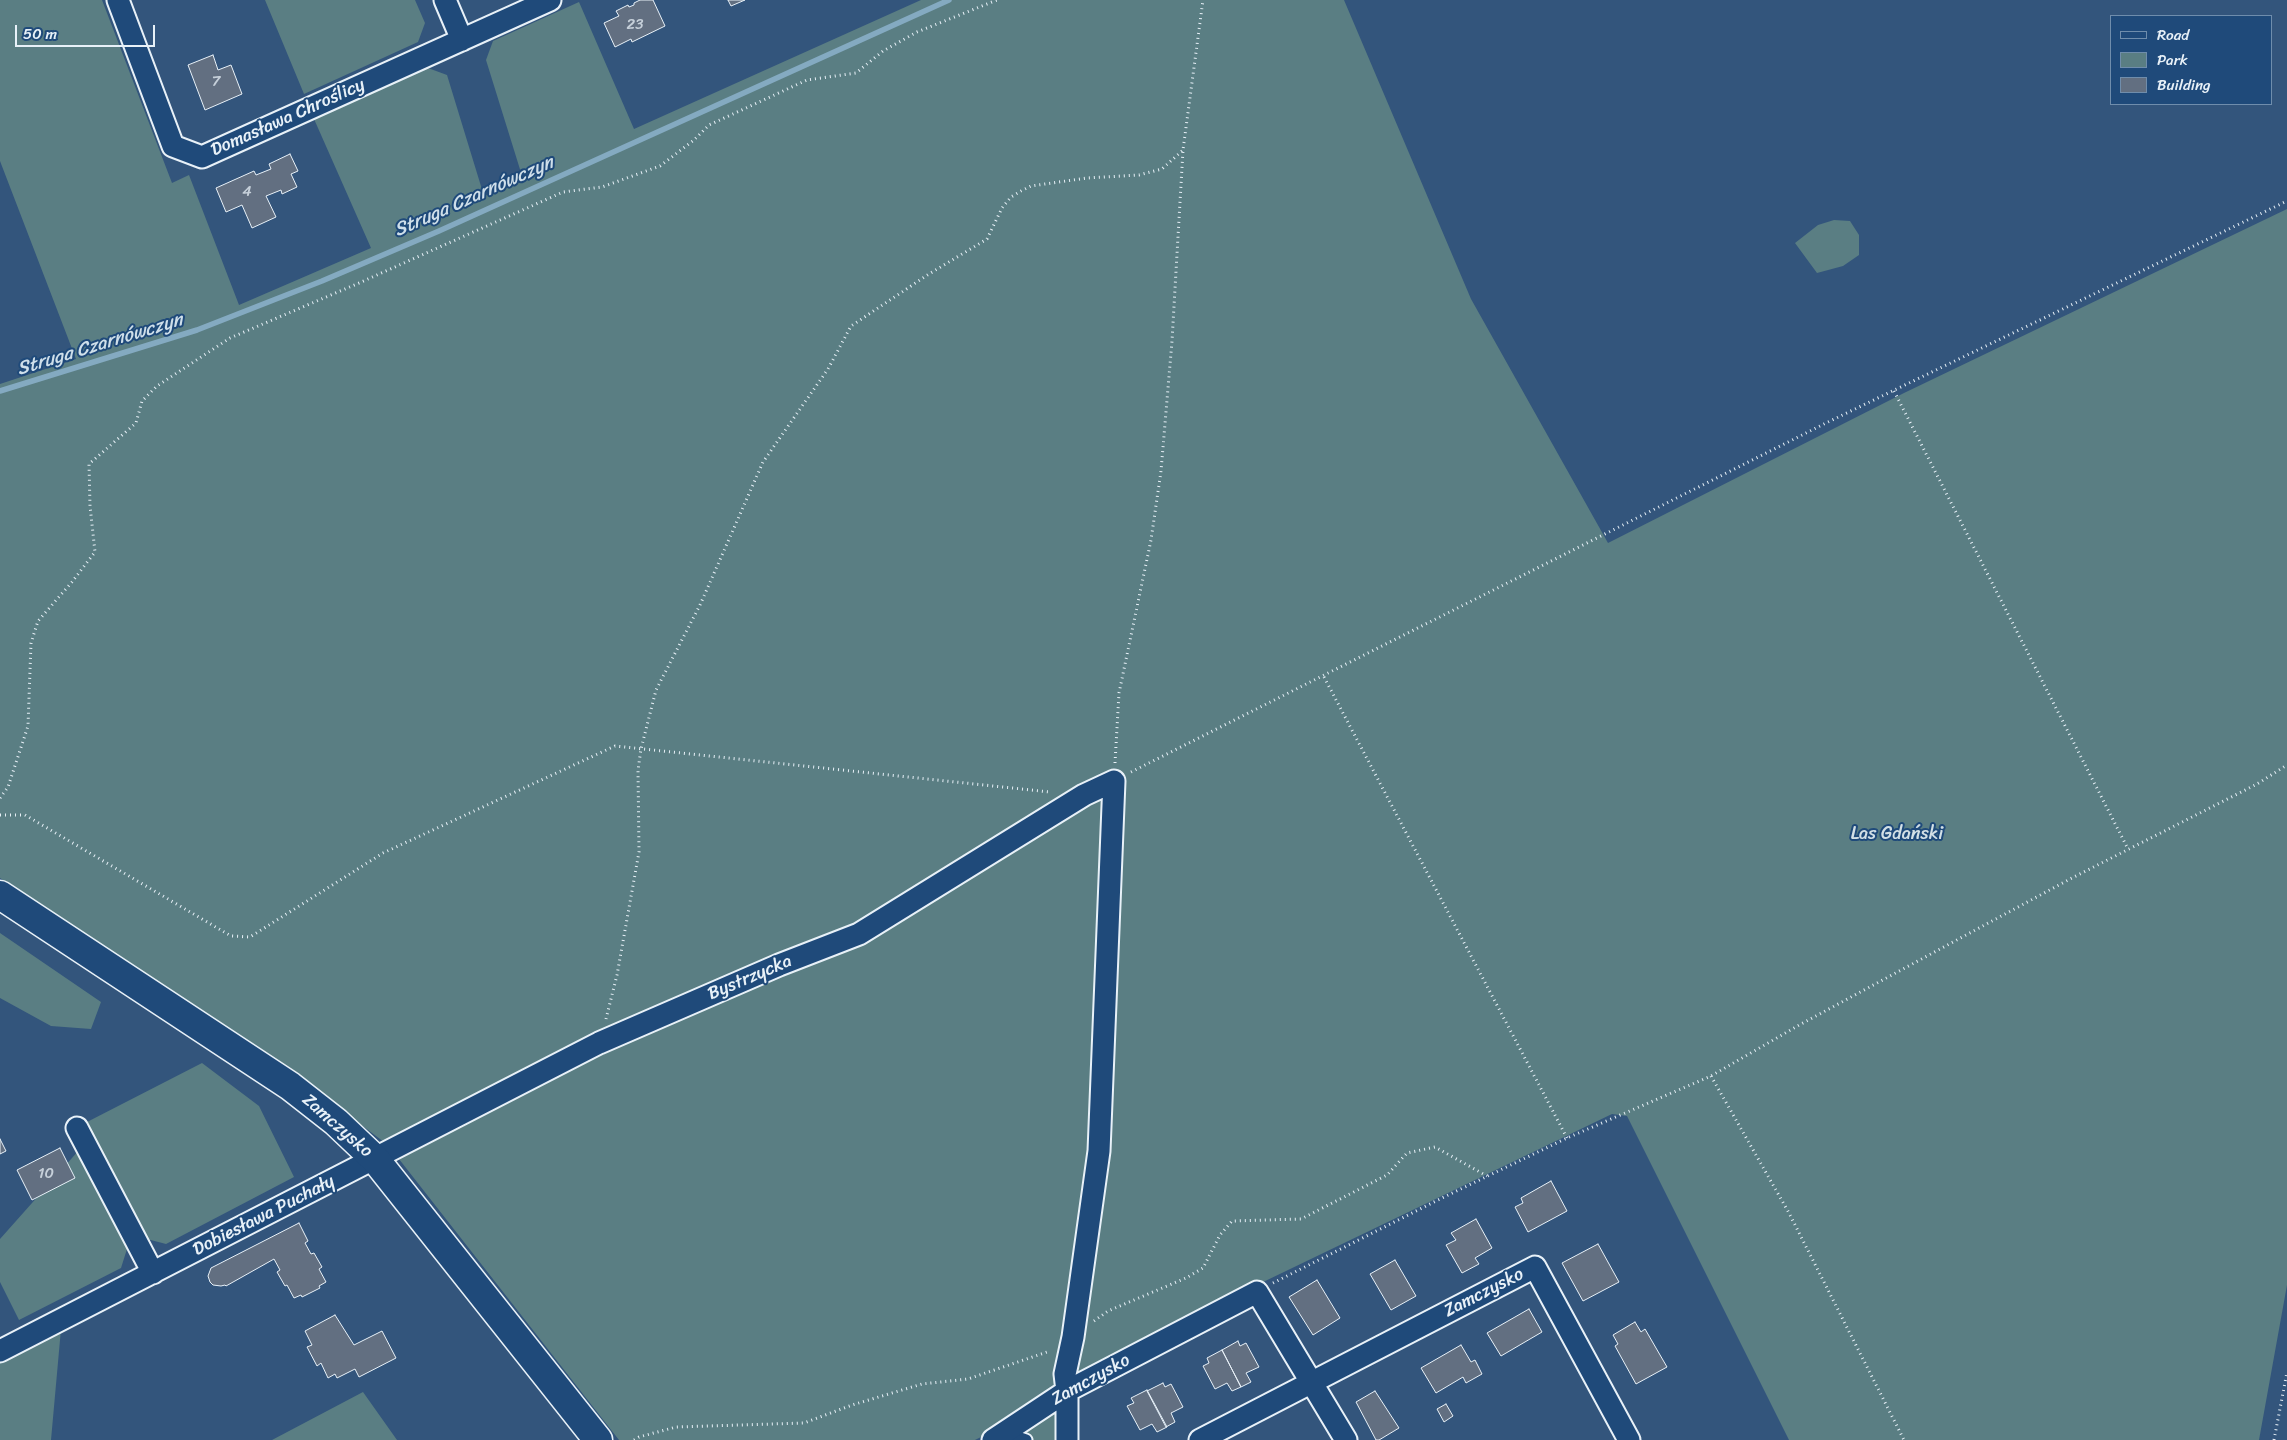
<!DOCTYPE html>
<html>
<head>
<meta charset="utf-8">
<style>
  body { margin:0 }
  #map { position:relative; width:2287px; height:1440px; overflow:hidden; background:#33557c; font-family:Sriracha,sans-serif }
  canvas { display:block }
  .legend { position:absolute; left:2110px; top:15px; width:162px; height:90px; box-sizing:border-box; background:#1f4a7a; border:1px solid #6f8dac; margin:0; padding:6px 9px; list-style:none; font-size:15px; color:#e8f1f8 }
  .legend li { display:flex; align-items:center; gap:10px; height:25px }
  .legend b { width:25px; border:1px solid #6f8dac }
  .scale { position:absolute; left:15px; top:25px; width:140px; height:22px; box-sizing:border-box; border:2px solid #e8f1f8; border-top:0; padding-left:6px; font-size:15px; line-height:18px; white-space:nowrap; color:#e8f1f8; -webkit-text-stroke:4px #1f4a7a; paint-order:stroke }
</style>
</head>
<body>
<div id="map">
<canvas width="2287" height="1440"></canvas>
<ul class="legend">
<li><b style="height:6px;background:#1f4a7a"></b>Road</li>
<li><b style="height:14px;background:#5a7e83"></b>Park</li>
<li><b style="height:14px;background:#626f81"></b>Building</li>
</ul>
<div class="scale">50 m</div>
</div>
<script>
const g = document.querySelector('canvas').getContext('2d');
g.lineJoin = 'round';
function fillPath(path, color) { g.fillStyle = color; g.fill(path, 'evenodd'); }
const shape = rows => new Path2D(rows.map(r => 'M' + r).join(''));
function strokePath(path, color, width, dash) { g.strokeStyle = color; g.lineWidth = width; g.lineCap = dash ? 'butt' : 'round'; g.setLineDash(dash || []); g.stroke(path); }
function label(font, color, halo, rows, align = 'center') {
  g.font = font + ' Sriracha,sans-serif'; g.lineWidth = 4; g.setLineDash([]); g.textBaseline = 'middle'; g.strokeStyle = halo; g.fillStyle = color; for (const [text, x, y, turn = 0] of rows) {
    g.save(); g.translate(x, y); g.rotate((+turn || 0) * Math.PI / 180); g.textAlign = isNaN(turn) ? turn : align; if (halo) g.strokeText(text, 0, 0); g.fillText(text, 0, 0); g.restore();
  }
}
fillPath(shape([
  [0,0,102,0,172,183,189,175,239,305,371,248,314,119,428,68,447,75,484,196,523,179,486,60,493,41,579,2,634,129,921,0,1344,0,1471,299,1608,543,1904,393,2287,209,2287,1285,2259,1440,1789,1440,1627,1116,1612,1114,1259,1284,1087,1370,1059,1375,1058,1440,985,1440,985,1435,975,1440,619,1440,388,1145,328,1100,0,878,0,384,76,359,0,161],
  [265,0,415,0,425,23,418,42,304,94],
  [1834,220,1850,221,1859,235,1859,255,1843,266,1817,273,1795,243,1818,225],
  [0,933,101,1002,91,1029,51,1026,0,998],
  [202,1063,259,1106,294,1177,166,1244,147,1239,87,1122],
  [80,1149,127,1249,121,1268,19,1320,0,1282,0,1239],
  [61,1329,51,1440,0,1440,0,1361],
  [363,1392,397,1440,272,1440]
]), '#5a7e83');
strokePath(shape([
  [0,391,197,330,322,281,439,231,949,0]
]), '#84aac1', 5.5);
const building = shape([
  [640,0,653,0,665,26,632,42,631,39,615,47,604,23,619,16,616,11,628,5,629,7,634,5,634,3,640,0],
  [728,0,745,0,731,6,728,0],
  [213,55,218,70,231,65,242,94,205,110,188,65,213,55],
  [290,154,298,171,291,174,297,187,282,194,281,190,266,196,276,217,252,228,242,205,226,212,216,188,254,171,256,175,271,169,269,164,290,154],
  [0,1139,6,1151,0,1154,0,1139],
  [60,1148,75,1178,32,1200,17,1170,60,1148],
  [1551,1181,1567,1211,1528,1232,1515,1207,1523,1203,1521,1198,1551,1181],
  [1476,1219,1492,1248,1475,1258,1479,1264,1462,1273,1446,1245,1456,1240,1451,1233,1476,1219],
  [299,1223,308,1241,305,1243,311,1254,314,1253,322,1267,319,1269,326,1282,319,1286,320,1288,302,1297,301,1295,294,1298,287,1285,285,1286,277,1272,280,1270,274,1259,226,1286,225,1285,221,1286,213,1285,210,1282,208,1276,211,1268,299,1223],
  [1598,1244,1619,1282,1583,1301,1562,1263,1598,1244],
  [1395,1260,1416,1296,1391,1310,1370,1274,1395,1260],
  [1317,1280,1340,1318,1313,1335,1289,1297,1317,1280],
  [1529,1309,1542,1332,1501,1356,1487,1333,1529,1309],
  [335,1315,354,1345,382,1331,396,1358,359,1377,355,1369,337,1378,335,1374,328,1378,321,1363,317,1366,307,1347,312,1345,305,1331,335,1315],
  [1635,1322,1641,1332,1645,1329,1667,1367,1636,1384,1615,1346,1618,1344,1613,1335,1635,1322],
  [1238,1341,1240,1346,1246,1343,1259,1367,1246,1373,1251,1382,1241,1387,1222,1350,1238,1341],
  [1461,1345,1471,1362,1475,1360,1482,1374,1466,1383,1463,1377,1436,1393,1421,1368,1461,1345],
  [1222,1350,1241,1387,1232,1391,1227,1383,1215,1389,1203,1366,1209,1363,1207,1358,1222,1350],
  [1163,1383,1165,1387,1171,1384,1183,1407,1171,1413,1175,1422,1166,1427,1147,1391,1163,1383],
  [1147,1390,1167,1427,1157,1432,1152,1424,1140,1430,1127,1406,1134,1403,1131,1398,1147,1390],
  [1375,1391,1399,1428,1379,1440,1376,1440,1356,1402,1375,1391],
  [1446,1404,1453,1416,1444,1422,1437,1409,1446,1404]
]);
fillPath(building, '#626f81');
strokePath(building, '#e8f1f8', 1);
const lane = shape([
  [1006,1433,1026,1440]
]);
const street = shape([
  [118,0,173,146,202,157,550,0],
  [445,0,462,40],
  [77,1128,153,1273],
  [0,1351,599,1043,779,965,859,934,1084,795,1114,781,1099,1151,1073,1337,1065,1374,1067,1391,1067,1440],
  [993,1440,1067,1391,1257,1292,1346,1440],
  [1200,1440,1535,1267,1629,1440]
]);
const secondary = shape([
  [0,895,290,1086,336,1122,375,1159,598,1440]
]);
strokePath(lane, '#e8f1f8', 15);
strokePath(street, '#e8f1f8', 25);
strokePath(secondary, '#e8f1f8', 31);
strokePath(shape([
  [1894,391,2128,849],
  [1324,677,1567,1138],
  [1115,763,1119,693,1151,540,1161,471,1172,341,1183,150,1203,0],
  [1131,772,1826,423,2287,201],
  [0,798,8,787,28,726,31,643,38,621,72,582,95,552,90,506,89,464,136,423,142,401,157,386,230,338,359,283,563,192,602,187,660,166,694,140,709,125,807,80,856,73,883,51,917,32,997,0],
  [0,815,25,815,231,936,250,937,383,853,615,746,1050,792],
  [606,1019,617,975,639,852,638,770,641,749,656,690,700,605,763,462,828,369,851,326,929,274,987,239,1002,208,1011,197,1021,191,1031,186,1087,178,1139,175,1162,169,1183,150],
  [1711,1076,1789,1213,1904,1440],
  [1273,1283,1442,1198,1567,1138,1711,1076,1801,1024,2070,879,2257,784,2287,765],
  [1094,1321,1108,1311,1186,1278,1203,1268,1220,1235,1232,1221,1301,1219,1387,1175,1407,1153,1435,1147,1487,1176],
  [634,1440,639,1437,676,1427,804,1423,852,1405,922,1384,968,1379,1050,1351],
  [2274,1440,2287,1372]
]), '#e8f1f8', 3, [1, 4]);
strokePath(lane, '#1f4a7a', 11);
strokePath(street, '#1f4a7a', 21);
strokePath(secondary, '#1f4a7a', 28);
label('15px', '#c6d0da', null, [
  ["23",635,25],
  ["7",216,82],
  ["4",247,192],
  ["10",46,1174]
]);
label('18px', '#e8f1f8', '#1f4a7a', [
  ["Domasława Chroślicy",288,118,-24],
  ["Bystrzycka",750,978,-23],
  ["Zamczysko",337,1126,41],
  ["Dobiesława Puchały",264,1216,-27],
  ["Zamczysko",1484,1293,-27],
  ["Zamczysko",1091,1380,-29]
]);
label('18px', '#d3e0e6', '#1f4a7a', [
  ["Las Gdański",1897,834]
]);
label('italic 19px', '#cfdfea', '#1f4a7a', [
  ["Struga Czarnówczyn",474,197,-24],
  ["Struga Czarnówczyn",100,345,-17]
]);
</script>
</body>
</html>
